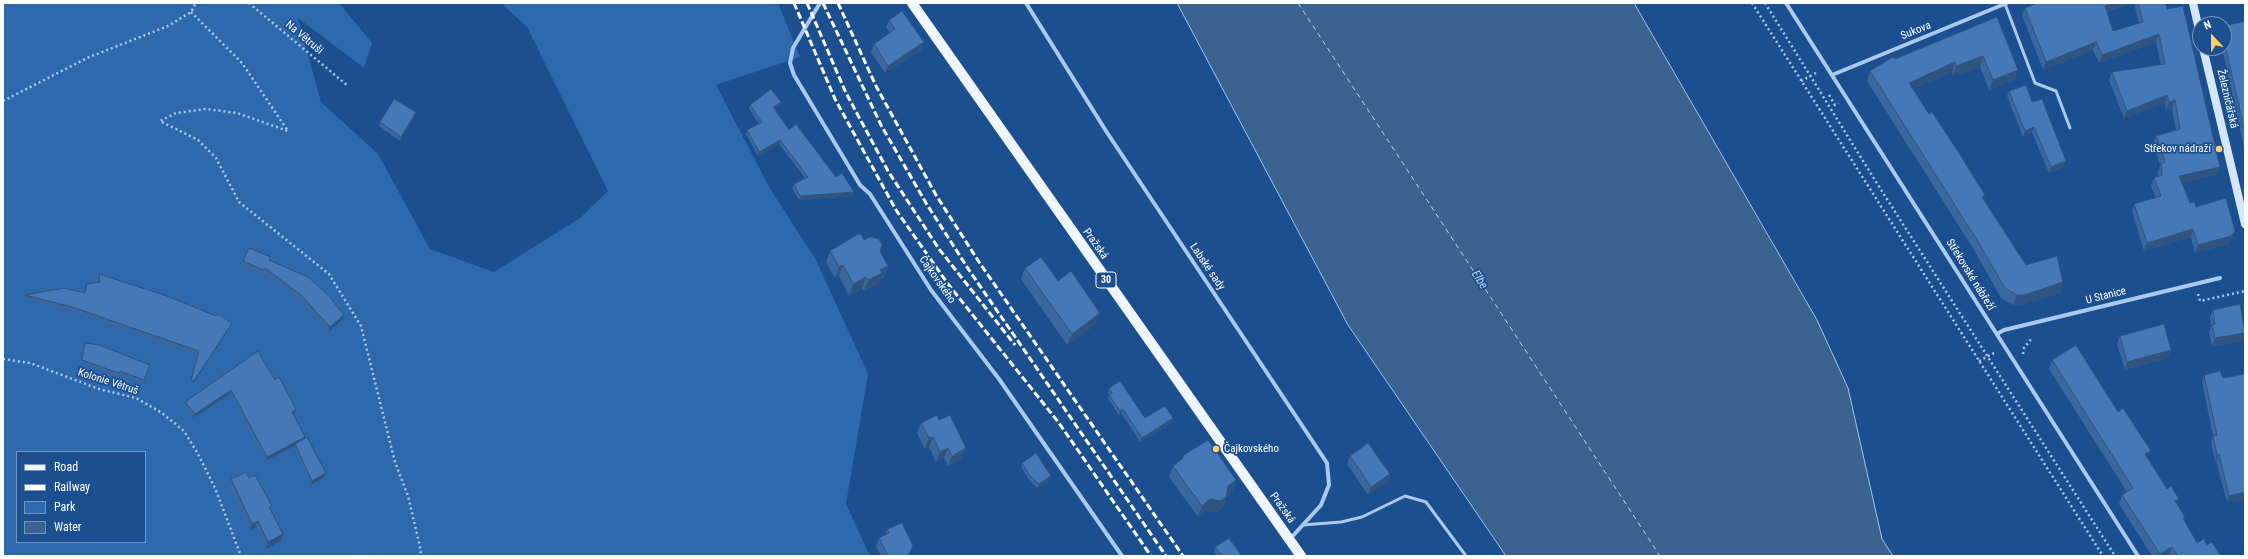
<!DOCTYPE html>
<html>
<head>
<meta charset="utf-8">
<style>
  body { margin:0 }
  #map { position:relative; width:2248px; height:559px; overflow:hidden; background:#1b4f8f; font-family:"Roboto Condensed",sans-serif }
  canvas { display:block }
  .frame { position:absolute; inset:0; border:4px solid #fff; pointer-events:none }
  .legend { position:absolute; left:16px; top:451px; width:130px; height:92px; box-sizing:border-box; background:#1b4f8f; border:1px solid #7695bc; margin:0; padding:5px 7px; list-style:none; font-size:12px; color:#fff }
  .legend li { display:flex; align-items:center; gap:8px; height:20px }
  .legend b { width:20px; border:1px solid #7695bc }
  .north { position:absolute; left:2192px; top:16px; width:40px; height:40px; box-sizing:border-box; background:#1b4f8f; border:1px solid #7695bc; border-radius:50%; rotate:338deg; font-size:11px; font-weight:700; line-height:16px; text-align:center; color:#fff }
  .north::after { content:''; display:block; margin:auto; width:14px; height:18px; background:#ffd166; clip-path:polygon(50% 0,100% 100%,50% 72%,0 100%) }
</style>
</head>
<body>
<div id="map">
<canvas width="2248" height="559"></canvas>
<div class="frame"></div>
<ul class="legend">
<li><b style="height:5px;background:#f0f6ff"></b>Road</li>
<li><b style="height:5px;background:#fff"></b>Railway</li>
<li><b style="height:11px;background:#2e69ad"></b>Park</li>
<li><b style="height:11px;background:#3c6290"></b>Water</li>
</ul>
<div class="north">N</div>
</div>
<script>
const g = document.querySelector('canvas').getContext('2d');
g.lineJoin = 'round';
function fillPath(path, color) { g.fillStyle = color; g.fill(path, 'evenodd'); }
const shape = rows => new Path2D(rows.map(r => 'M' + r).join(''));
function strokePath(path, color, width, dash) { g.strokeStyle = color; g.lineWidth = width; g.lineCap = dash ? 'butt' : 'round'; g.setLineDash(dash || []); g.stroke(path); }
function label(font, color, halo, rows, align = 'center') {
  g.font = font + ' "Roboto Condensed",sans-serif'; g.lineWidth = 3.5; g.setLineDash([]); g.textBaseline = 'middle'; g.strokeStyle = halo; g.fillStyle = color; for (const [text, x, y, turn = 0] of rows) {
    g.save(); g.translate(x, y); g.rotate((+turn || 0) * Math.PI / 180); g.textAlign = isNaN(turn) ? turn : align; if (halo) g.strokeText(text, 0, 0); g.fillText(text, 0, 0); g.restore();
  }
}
fillPath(shape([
  [3,3,339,3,372,43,364,68,298,18,321,102,378,154,430,249,494,272,580,218,608,191,527,27,501,3,778,3,800,57,716,85,769,187,816,260,868,374,846,504,870,556,3,556],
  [17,452,145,452,145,542,17,542]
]), '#2e69ad');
const water = shape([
  [1177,3,1634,3,1817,320,1848,388,1882,539,1893,556,1506,556,1348,325,1177,3]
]);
fillPath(water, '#3c6290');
strokePath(water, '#9cc4f0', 1);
strokePath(shape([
  [1298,3,1660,556]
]), '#b5d3f5', 1, [5, 4]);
strokePath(shape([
  [249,3,348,86],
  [1752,3,2103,556],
  [1765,3,1878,185,2115,556],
  [191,12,242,63,288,131,237,113,206,109,176,113,160,121,198,140,216,158,239,202,329,274,361,326,395,462,408,496,421,551,420,556],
  [1801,81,1816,73,1817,75],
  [1829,95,1835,105,1838,103],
  [3,101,87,58,168,26,191,12,196,3],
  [2198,294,2200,301,2245,291],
  [2023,354,2024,348,2032,338],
  [3,359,30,363,99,389,136,398,162,413,184,431,198,454,215,488,241,556],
  [1979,361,1994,353,1993,351]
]), '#a9c9ee', 2.5, [2, 3]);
strokePath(shape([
  [2005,4,2035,83,2056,91,2070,128],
  [1303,525,1341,522,1362,517,1405,496,1426,502,1466,556]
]), '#a9c9ee', 3);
strokePath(shape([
  [820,3,793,48,790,63,794,75,860,185,870,194,931,290,999,379,1122,556],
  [1026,3,1106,131,1327,463,1329,485,1321,505,1290,539],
  [1786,3,2138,556],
  [1832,75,2007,3],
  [1997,334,2004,330,2220,278]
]), '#a9c9ee', 4);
strokePath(shape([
  [2193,3,2200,34],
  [2203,48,2245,224]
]), '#d6e6fa', 8);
strokePath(shape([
  [912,3,1301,556]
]), '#f0f6ff', 10);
strokePath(shape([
  [794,3,835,99,896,210,948,284,1059,423,1151,556],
  [807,3,846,93,888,171,939,249,1015,345],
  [823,3,881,125,926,203,969,270,1166,556],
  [838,3,876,86,936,195,979,262,1183,556]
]), '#fff', 3, [7, 3]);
fillPath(shape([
  [2131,3,2107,12,2113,31,2139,24,2134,3,2165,3,2217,174,2181,183,2190,203,2235,231,2232,239,2228,244,2195,253,2191,237,2144,251,2132,212,2134,204,2156,198,2151,186,2154,178,2158,176,2158,172,2160,165,2153,144,2156,136,2176,130,2172,108,2166,110,2165,103,2124,118,2109,80,2112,72,2161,65,2156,42,2099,63,2093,50,2043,70,2022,15,2025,8],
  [1997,17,2018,70,2014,80,1989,90,1980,67,1953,76,1952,72,1913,89,1983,198,2026,265,2063,282,2060,293,2021,305,2013,305,2001,298,1974,250,1867,81,1870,71,1895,59],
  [889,20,924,42,921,50,885,73,871,52,874,44,890,33,886,27],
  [2245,21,2245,152,2222,48,2224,48,2224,26],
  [2009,91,2032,102,2064,167,2049,173,2032,133,2023,137,2007,96],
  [781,102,779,106,775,109,789,130,836,177,854,192,852,196,799,200,792,188,794,184,805,178,779,144,758,156,746,134,747,130,759,124,749,109,750,105],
  [415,116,400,141,379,126,380,122],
  [864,240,880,251,888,266,884,277,880,279,878,284,864,291,862,288,849,296,839,276,835,278,826,262,830,251],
  [270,260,342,320,328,332,299,300,263,273,261,276,241,266,243,261],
  [1025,268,1058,281,1096,324,1067,345,1021,279],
  [99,274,232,323,230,327,192,385,190,384,197,355,71,311,23,299,25,295,84,293,87,284,98,282,97,278],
  [2213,310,2245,331,2245,335,2243,341,2212,346,2209,333,2211,326,2210,317],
  [2120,336,2168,358,2125,370,2117,344],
  [85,343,150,365,143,384,118,375,117,377,81,364,83,347],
  [258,351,295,413,293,414,304,439,326,473,324,477,311,485,294,448,295,445,265,461,230,394,193,418,183,406,185,402],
  [2052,360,2148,459,2185,517,2184,520,2197,543,2207,545,2221,556,2152,556,2119,504,2122,495,2127,492,2049,369],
  [2245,374,2245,499,2227,502,2216,461,2215,461,2211,442,2213,436,2202,382,2204,375,2223,378],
  [1109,388,1145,418,1173,418,1172,422,1140,442,1121,413,1119,415,1108,399,1109,395,1108,392],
  [939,420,962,458,948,466,944,458,936,462,929,447,925,449,917,433,921,423],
  [1350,456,1390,474,1387,482,1368,495,1347,464],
  [1022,463,1050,480,1037,488,1029,480,1021,466],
  [1173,466,1236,480,1232,492,1227,496,1222,508,1217,512,1206,510,1198,517,1169,477],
  [249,478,272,506,271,509,283,534,281,541,266,549,255,528,250,531,228,486,231,479],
  [887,529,909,556,881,556,876,546,879,538,885,535],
  [1215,547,1242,556,1217,556,1214,551]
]), '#3a679d');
fillPath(shape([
  [2112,3,2131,3,2102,13,2105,6],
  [2159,34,2156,42,2099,63,2102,55],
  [924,42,921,50,885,73,888,66],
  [2096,42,2093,50,2043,70,2046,62],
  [1983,56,1980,67,1953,76,1956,66],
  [1955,62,1952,72,1905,93,1909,83],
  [2018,70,2014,80,1989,90,1993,80],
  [2167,95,2165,103,2124,118,2127,111],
  [2175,100,2172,108,2166,110,2169,102],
  [781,102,779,106,772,111,773,107],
  [416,112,415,116,400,141,401,137],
  [2034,127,2032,133,2023,137,2025,131],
  [780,140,779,144,758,156,759,152],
  [2066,161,2064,167,2049,173,2051,167],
  [2220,167,2217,174,2176,184,2179,176],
  [854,192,852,196,799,200,800,196],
  [2193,229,2191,237,2144,251,2147,243],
  [2235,231,2232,239,2228,244,2195,253,2198,245],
  [843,265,839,276,835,278,839,267],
  [888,266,884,277,880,279,878,284,864,291,868,280,880,270],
  [866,277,862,288,849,296,853,284],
  [2063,282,2060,293,2021,305,2013,305,2017,295],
  [1100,313,1096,324,1067,345,1072,334],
  [344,315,342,320,328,332,330,327],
  [232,323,230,327,192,385,194,381],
  [2245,333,2243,341,2212,346,2215,338],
  [2171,350,2168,358,2125,370,2127,362],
  [231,390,230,394,193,418,195,414],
  [296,409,295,413,290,416,292,412],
  [1123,409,1121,413,1119,415,1120,411],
  [1173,418,1172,422,1140,442,1142,438],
  [305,437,304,441,265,461,267,457],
  [933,437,929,447,925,449,929,438],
  [948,448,944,458,936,462,940,452],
  [966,448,962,458,948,466,952,456],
  [2151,451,2147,460,2145,454],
  [2219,454,2216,461,2215,461,2217,455],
  [326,473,324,477,311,485,312,481],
  [1390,474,1387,482,1368,495,1371,487],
  [1051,476,1050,480,1037,488,1039,484],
  [1236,480,1232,492,1224,498,1228,486],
  [2245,492,2245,499,2227,502,2229,496],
  [1226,497,1222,508,1217,512,1206,510,1198,517,1202,506,1210,499],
  [258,521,255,528,250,531,252,524],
  [283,534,281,541,266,549,268,542],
  [2172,547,2169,556,2159,556,2160,554]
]), '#305480');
const building = shape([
  [2037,3,2112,3,2105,6,2113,31,2143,22,2138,3,2165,3,2167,9,2183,6,2220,167,2179,176,2190,203,2194,202,2196,207,2226,198,2235,231,2231,236,2198,245,2193,229,2147,243,2134,204,2161,196,2154,178,2162,175,2161,164,2165,162,2156,136,2180,129,2175,100,2169,102,2167,95,2127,111,2112,72,2165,64,2159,34,2102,55,2096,42,2046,62,2025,8,2037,3],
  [902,11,924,42,888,66,874,44,895,29,889,20,902,11],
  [1997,17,2018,70,1993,80,1983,56,1956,66,1955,62,1909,83,1929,114,1932,112,1959,153,1985,195,1982,197,2026,265,2057,256,2063,282,2024,295,2017,295,2005,288,1977,240,1870,71,1893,57,1895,59,1997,17],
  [2245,21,2245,133,2224,40,2224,26,2245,21],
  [2026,85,2032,102,2042,99,2066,161,2051,167,2034,127,2025,131,2009,91,2026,85],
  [771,89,781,102,773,107,789,130,796,124,836,177,842,173,854,192,800,196,794,184,808,177,780,140,759,152,747,130,762,122,750,105,771,89],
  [394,99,416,112,401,137,380,122,394,99],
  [858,234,861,234,864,240,870,237,879,239,882,245,880,251,888,266,880,270,882,273,868,280,866,277,853,284,843,265,839,267,830,251,858,234],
  [249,248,271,257,269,260,308,277,328,295,344,315,330,327,301,295,265,268,263,270,243,261,249,248],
  [1041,257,1058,281,1071,271,1100,313,1072,334,1025,268,1041,257],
  [99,274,167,296,216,316,217,314,232,323,194,381,191,380,199,351,72,307,25,295,64,288,85,293,87,284,100,282,99,274],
  [2240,304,2245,333,2215,338,2212,325,2215,324,2213,310,2240,304],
  [2164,324,2171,350,2127,362,2120,336,2164,324],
  [85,343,99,345,150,365,144,380,120,371,119,373,82,360,85,343],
  [2076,345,2118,412,2123,408,2151,451,2145,454,2167,489,2171,486,2179,499,2175,501,2185,517,2183,518,2197,543,2204,539,2207,545,2212,542,2221,556,2178,556,2172,547,2160,554,2122,495,2133,488,2052,360,2076,345],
  [258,351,275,380,279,377,296,409,292,412,305,437,267,457,231,390,195,414,185,402,258,351],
  [2220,371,2223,378,2245,374,2245,492,2229,496,2219,454,2217,455,2213,436,2217,435,2204,375,2220,371],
  [1120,381,1145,418,1165,406,1173,418,1142,438,1123,409,1120,411,1109,395,1112,393,1109,388,1120,381],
  [937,415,939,420,950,415,966,448,952,456,948,448,940,452,933,437,929,438,921,423,937,415],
  [307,437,326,473,312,481,295,444,307,437],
  [1208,440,1236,480,1228,486,1226,497,1221,501,1210,499,1202,506,1173,466,1182,459,1184,455,1208,440],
  [1368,443,1390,474,1371,487,1350,456,1368,443],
  [1036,453,1051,476,1039,484,1030,476,1022,463,1036,453],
  [246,472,249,478,255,475,272,506,269,507,283,534,268,542,258,521,252,524,231,479,246,472],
  [902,523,913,546,908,556,888,556,879,538,889,533,887,529,902,523],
  [1229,538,1242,556,1222,556,1215,547,1229,538],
  [364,555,380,556,356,556,364,555]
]);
fillPath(building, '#4478b7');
strokePath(building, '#305480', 1);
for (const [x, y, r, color] of [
  [2219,149,4,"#ffd166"],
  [1216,449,4,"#ffd166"]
]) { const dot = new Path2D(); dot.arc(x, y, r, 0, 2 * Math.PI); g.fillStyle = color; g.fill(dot); strokePath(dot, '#1b4f8f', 1.5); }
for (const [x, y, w] of [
  [1106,280,20]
]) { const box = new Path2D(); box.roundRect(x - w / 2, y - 8, w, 16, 3); g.fillStyle = '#1b4f8f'; g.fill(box); strokePath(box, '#fff', 1); }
label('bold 10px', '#fff', null, [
  ["30",1106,280]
]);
label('11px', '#fff', '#1b4f8f', [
  ["Sukova",1916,31,-22],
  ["Na Větruši",304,38,40],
  ["Železničářská",2227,99,77],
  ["Pražská",1095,244,55],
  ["Labské sady",1207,267,56],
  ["Střekovské nábřeží",1970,275,58],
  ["Čajkovského",937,280,55],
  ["U Stanice",2106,296,-14],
  ["Kolonie Větruš",108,382,18],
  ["Pražská",1282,508,55]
]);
label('11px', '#fff', '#1b4f8f', [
  ["Střekov nádraží",2211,149],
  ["Čajkovského",1224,449,"left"]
], 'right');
label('italic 12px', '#b5d3f5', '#1b4f8f', [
  ["Elbe",1479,280,57]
]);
</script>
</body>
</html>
